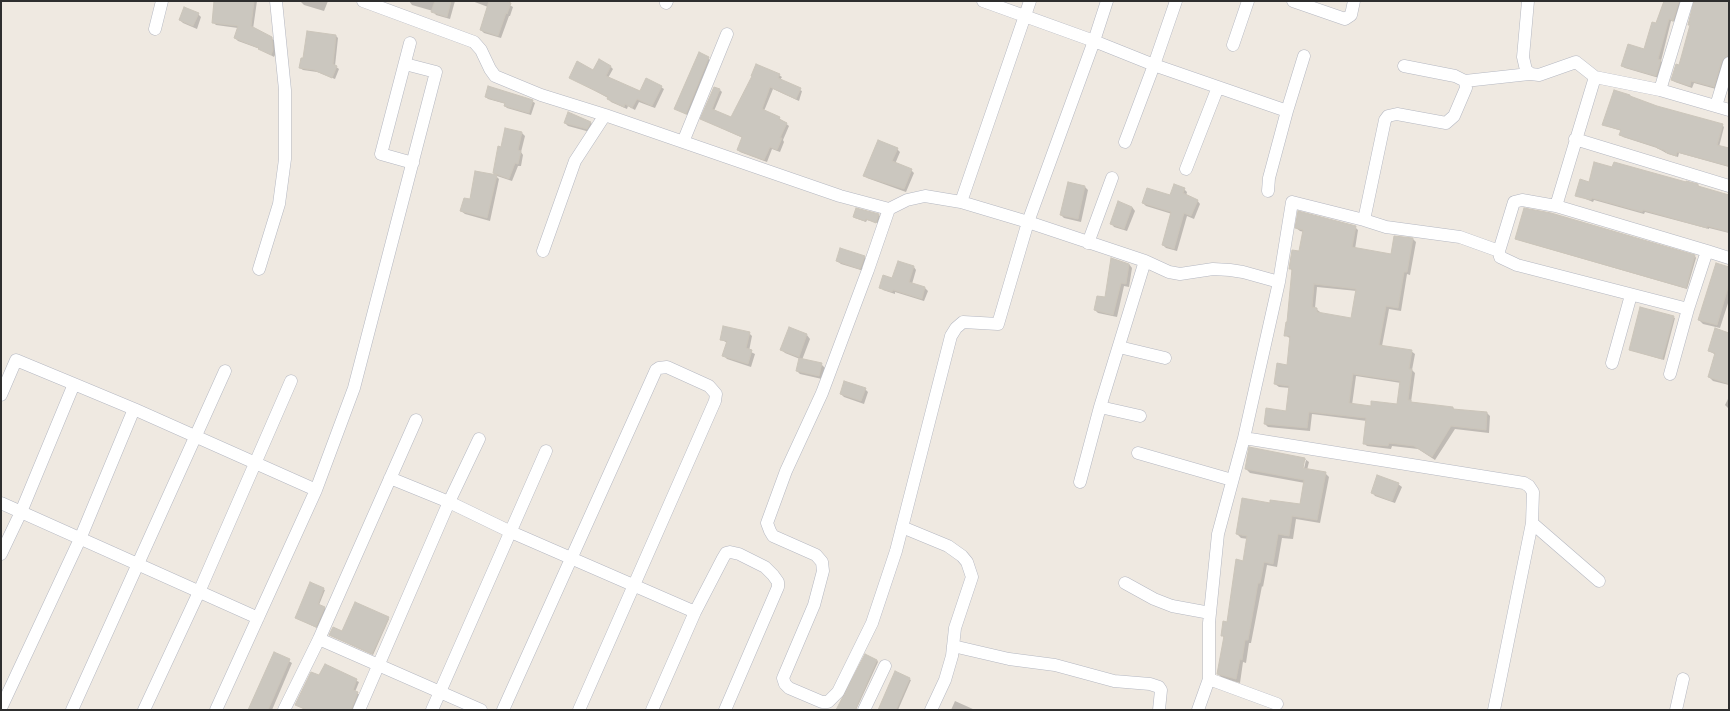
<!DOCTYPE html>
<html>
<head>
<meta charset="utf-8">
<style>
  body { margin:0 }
  #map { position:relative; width:1730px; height:711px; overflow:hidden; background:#efe9e1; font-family:Signika,sans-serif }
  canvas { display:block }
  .frame { position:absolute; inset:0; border:2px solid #2e2e2e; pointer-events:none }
</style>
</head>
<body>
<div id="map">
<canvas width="1730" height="711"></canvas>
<div class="frame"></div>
</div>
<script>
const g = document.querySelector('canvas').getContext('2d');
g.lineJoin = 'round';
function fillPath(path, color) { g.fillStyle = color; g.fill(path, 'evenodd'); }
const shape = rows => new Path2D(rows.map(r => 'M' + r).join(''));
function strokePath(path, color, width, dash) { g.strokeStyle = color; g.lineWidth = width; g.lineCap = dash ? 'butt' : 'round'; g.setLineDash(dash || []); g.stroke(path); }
fillPath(shape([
  [215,1,257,1,253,29,271,38,275,41,276,53,274,57,260,49,238,41,235,38,238,28,216,25,213,22],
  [300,1,328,1,324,11,304,5],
  [409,1,455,1,450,19,436,15,433,11,412,5],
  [472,1,502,1,513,7,510,16,509,16,501,38,484,33,481,30,488,7],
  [1664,1,1683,1,1676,22,1671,21,1661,61,1663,63,1659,78,1625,68,1622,66,1645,50,1656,25],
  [1695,1,1729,1,1729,59,1716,89,1694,83,1692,88,1675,82,1672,80,1680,66,1691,26,1689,24],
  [198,14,201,17,197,29,183,23,180,20],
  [336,36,338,38,335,66,339,69,335,79,317,72,303,70,300,68,304,59],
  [699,54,712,61,689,116,675,108],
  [610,66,613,69,608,78,641,92,661,87,664,89,655,108,639,102,635,110,628,106,627,109,611,102,608,98,570,77],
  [779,75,782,77,780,80,802,91,799,101,773,89,764,111,779,118,789,126,783,140,784,142,780,152,772,149,767,162,740,152,738,150,743,138,701,119,720,90,722,92,714,111,732,119],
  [486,97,532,101,535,103,531,115,507,108,505,106,506,104,488,99],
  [1657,107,1722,125,1724,127,1719,147,1729,149,1729,167,1679,153,1678,157,1668,154,1657,148,1623,137,1621,135,1622,131,1606,126,1604,124],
  [569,114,591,123,594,126,590,132,568,126,565,123],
  [522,133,525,136,521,152,523,155,521,166,518,166,512,181,497,176,494,173,502,148],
  [897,149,900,152,895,164,911,170,914,173,906,192,867,178,865,176],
  [1613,168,1698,185,1700,188,1729,196,1729,233,1709,228,1709,229,1645,212,1644,214,1594,200,1593,202,1576,195,1589,183],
  [496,176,499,179,490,221,465,214,461,211],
  [1068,183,1085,187,1088,190,1081,222,1064,218,1061,215],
  [1184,189,1187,192,1186,196,1197,200,1200,204,1194,219,1187,216,1177,251,1166,248,1163,245,1172,214,1146,206,1143,203,1170,196],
  [1132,207,1135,211,1127,231,1114,227,1111,223],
  [857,209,879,215,880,216,878,223,867,220,866,222,855,218,854,217],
  [1551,214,1695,256,1696,258,1687,289,1518,240],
  [1355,227,1358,230,1355,249,1392,255,1413,239,1416,242,1410,275,1407,274,1401,311,1389,309,1382,346,1411,351,1415,354,1412,370,1415,373,1411,402,1453,408,1456,411,1487,413,1490,416,1489,433,1455,429,1435,460,1418,449,1392,446,1391,449,1367,446,1364,443,1367,421,1312,414,1310,431,1268,427,1265,424,1287,412,1290,388,1279,387,1275,384,1288,366,1291,339,1285,335,1288,323,1293,272,1290,268,1300,252,1304,232,1300,231,1296,228],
  [1317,287,1357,291,1352,320,1320,314,1320,312,1315,308],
  [1356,376,1401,383,1398,405,1372,407,1352,405],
  [864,257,868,260,864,271,841,264,837,261],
  [1129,264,1132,268,1129,287,1124,286,1117,317,1098,313,1095,310,1106,299],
  [914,267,916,270,912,284,925,288,928,291,924,301,895,292,895,294,883,290,881,287],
  [1729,268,1729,300,1720,328,1703,324,1699,320],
  [1673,317,1675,318,1664,360,1630,350],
  [789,329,807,335,810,339,802,360,821,364,825,368,822,379,800,374,797,371,800,359,785,353,781,349],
  [749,333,752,336,749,351,755,354,751,367,727,359,724,356,727,343,721,339],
  [1729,334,1729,385,1713,381,1709,377,1716,355,1709,351],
  [865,389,868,392,864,404,844,397,841,394],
  [1729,397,1729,409,1725,405],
  [1305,459,1309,462,1307,470,1325,473,1329,477,1320,523,1296,519,1293,539,1282,538,1277,567,1267,565,1263,587,1262,586,1251,643,1249,643,1246,663,1243,662,1240,683,1222,678,1218,674,1224,638,1222,635,1228,623,1244,562,1248,539,1241,538,1237,534,1271,504,1301,506,1305,483,1250,473,1246,469],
  [1304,460,1306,460,1303,473,1301,473],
  [1398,484,1402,487,1395,503,1375,496,1372,492],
  [311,583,325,590,319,605,326,609,317,628,296,618],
  [388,618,389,619,373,655,330,635],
  [275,653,292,663,272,710,249,710],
  [877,660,878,662,856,710,837,710],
  [325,665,359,682,355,692,360,695,353,710,305,710,296,704,320,677],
  [896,672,911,680,898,710,879,710],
  [955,701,975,710,951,710]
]), '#0003');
const building = shape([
  [214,1,254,1,251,26,272,37,273,50,271,55,258,49,259,48,234,38,238,26,212,23,214,1],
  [435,1,451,1,447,17,431,12,435,1],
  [489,1,505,1,511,3,507,14,506,13,498,36,480,30,489,1],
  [1664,1,1679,1,1673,21,1669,19,1658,59,1661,60,1656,76,1621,66,1628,44,1644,49,1652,22,1656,23,1664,1],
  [1694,1,1729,1,1729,55,1722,60,1714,87,1691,81,1690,86,1671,80,1676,64,1679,65,1690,25,1688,25,1694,1],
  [184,7,199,13,193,26,179,20,184,7],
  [307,31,336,35,333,64,337,66,332,78,314,70,299,68,301,58,303,58,307,31],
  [699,52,709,57,686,114,674,109,699,52],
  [599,59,611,66,606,76,640,91,646,78,662,86,652,106,637,99,632,108,625,104,624,107,607,99,608,97,569,78,577,61,593,70,599,59],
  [756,64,780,74,778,78,801,88,796,99,770,87,762,109,780,117,779,119,787,123,780,138,782,138,777,150,770,147,764,160,737,150,742,137,700,119,714,87,720,89,712,109,731,117,752,76,751,76,756,64],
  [488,86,533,100,529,113,504,106,505,103,485,97,488,86],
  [1614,90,1630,95,1630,96,1657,106,1723,124,1717,145,1729,148,1729,166,1677,152,1676,156,1665,152,1666,151,1657,148,1657,147,1619,135,1621,130,1602,125,1614,90],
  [568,112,591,122,587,129,564,123,568,112],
  [505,128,522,132,518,150,521,151,518,164,515,163,509,179,493,173,498,146,501,147,505,128],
  [878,140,898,148,892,161,912,169,904,189,863,176,878,140],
  [1594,162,1612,167,1614,162,1686,182,1686,181,1698,184,1698,186,1729,195,1729,232,1707,226,1707,228,1643,210,1642,212,1606,202,1592,198,1591,200,1575,196,1580,179,1589,182,1594,162],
  [475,171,497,175,487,218,460,211,464,198,470,199,475,171],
  [1068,182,1085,186,1078,219,1060,215,1068,182],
  [1174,184,1185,188,1183,193,1198,200,1191,216,1184,213,1174,249,1162,245,1171,212,1142,203,1147,188,1170,195,1174,184],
  [1118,201,1132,207,1124,229,1110,224,1118,201],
  [856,208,879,214,876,223,866,219,865,221,853,217,856,208],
  [1524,208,1551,213,1695,255,1686,288,1515,239,1524,208],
  [1298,211,1356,226,1352,247,1391,254,1394,236,1413,238,1407,272,1404,272,1398,308,1386,306,1379,345,1412,350,1409,369,1412,369,1408,400,1411,400,1411,402,1453,407,1453,409,1487,412,1486,430,1451,426,1432,457,1414,446,1389,443,1388,446,1363,444,1366,418,1309,412,1307,428,1264,424,1266,408,1286,411,1289,386,1274,384,1277,363,1287,365,1290,336,1284,336,1286,322,1287,322,1292,269,1289,269,1292,250,1299,251,1303,230,1295,228,1298,211],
  [1314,284,1356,289,1351,318,1317,312,1317,308,1312,307,1314,284],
  [1353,374,1400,381,1397,404,1371,401,1371,406,1349,403,1353,374],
  [840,248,865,256,860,269,836,261,840,248],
  [1111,258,1129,264,1126,284,1121,283,1113,315,1094,310,1097,296,1105,297,1111,258],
  [898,261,914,266,909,282,925,287,922,299,893,290,892,292,879,288,883,275,892,278,898,261],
  [1716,263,1729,267,1729,284,1717,325,1698,320,1716,263],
  [1640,307,1674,316,1662,359,1629,350,1640,307],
  [723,326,750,332,746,348,752,350,748,364,722,356,727,341,720,340,723,326],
  [789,327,807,334,799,357,780,350,789,327],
  [1715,328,1729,333,1729,384,1708,377,1715,353,1708,351,1715,328],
  [799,358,822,363,819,376,796,371,799,358],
  [844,381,866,388,861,401,840,394,844,381],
  [1249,447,1305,458,1303,468,1326,472,1317,520,1292,516,1289,536,1278,534,1273,564,1264,562,1260,583,1258,583,1248,640,1245,640,1242,660,1240,659,1236,679,1217,674,1224,636,1221,636,1223,621,1227,622,1236,559,1243,561,1247,536,1236,534,1242,498,1270,503,1270,500,1300,504,1304,480,1245,469,1249,447],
  [1377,475,1399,483,1392,501,1371,493,1377,475],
  [310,582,324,588,318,604,325,607,316,627,295,618,310,582],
  [355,602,389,617,372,654,329,635,333,627,342,631,355,602],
  [274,652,290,659,275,694,268,710,248,710,274,652],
  [865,654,877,660,855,710,836,710,865,654],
  [325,664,357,679,353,690,358,692,351,710,307,710,295,705,311,672,319,675,325,664],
  [895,671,910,678,899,703,896,710,878,710,895,671]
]);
fillPath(building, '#cbc7bf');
strokePath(building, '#cbc5ba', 1);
const street = shape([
  [363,1,474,42,481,50,490,69,495,76,541,95,605,115,840,196,889,209,907,200,925,196,961,202,1028,222,1145,261,1169,272,1180,274,1213,269,1230,270,1243,272,1279,282],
  [983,1,1094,41,1154,65,1287,111,1269,178,1268,191],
  [1293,1,1345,19,1351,15,1354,1],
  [1528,1,1523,57,1526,70,1531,74,1539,75,1576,62,1595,77,1660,90,1729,110],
  [666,3,667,1],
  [155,29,162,1],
  [410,43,381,154,413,163],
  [1233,45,1248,1],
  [1595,77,1556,206,1522,200,1514,202,1499,251,1500,257,1517,265,1688,309,1707,251,1729,258],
  [1465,81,1529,74],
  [1660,90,1687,1],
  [1716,106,1729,63],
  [1287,111,1304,56],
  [1575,139,1729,186],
  [683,142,727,34],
  [1125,142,1154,65,1176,1],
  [1186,169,1218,87],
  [961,202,1030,1],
  [1556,206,1707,251],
  [889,209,868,270,822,393,786,471,767,523,770,531,773,536,816,555,822,562,823,571,814,605,783,678,785,684,789,688,822,702,828,702,838,692,872,623,896,551,951,336,956,328,963,322,998,324,1028,222,1094,41,1107,1],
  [1364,220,1385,120,1388,116,1397,114,1446,123,1454,116,1466,88,1465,81,1455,76,1404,66],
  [1088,243,1112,178],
  [543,251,575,161,605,115],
  [259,269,279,204,285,159,285,90,276,1],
  [1119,347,1165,358],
  [1612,363,1631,295],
  [1670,374,1688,309],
  [1,395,16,360,74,384],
  [1100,407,1140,416],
  [1244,438,1524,483,1529,486,1533,492,1532,523,1494,710],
  [1138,453,1232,480],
  [390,478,449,502,511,532,695,612],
  [1080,482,1100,407,1145,261],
  [1,503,258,618],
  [1532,523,1599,581],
  [902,527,948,546,962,556,967,562,972,577,955,628,952,656,945,680,931,710],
  [1,554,21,512,74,384,134,409,316,490],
  [1125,583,1154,599,1172,606,1210,613],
  [319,639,481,710],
  [953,646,1009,659,1055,665,1114,681,1150,684,1159,687,1161,690,1159,710],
  [1209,679,1277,704],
  [1,708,80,539,134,409],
  [72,710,225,371],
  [144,710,199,592,291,381],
  [216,710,316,490,354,388,436,72,405,64],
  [284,710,319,639,416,420],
  [359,710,449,502,479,439],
  [432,710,546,451],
  [503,710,656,370,659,368,667,367,709,386,716,394,715,401,579,710],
  [652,710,695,612,723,558,726,553,730,552,739,554,765,567,773,575,778,582,778,587,725,710],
  [864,710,885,666],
  [1198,710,1209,679,1209,623,1218,534,1244,438,1279,282,1292,202,1364,220,1386,227,1460,237,1499,251],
  [1676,710,1683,679]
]);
strokePath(street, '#b4b7c1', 13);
strokePath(street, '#fff', 12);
</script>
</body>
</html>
